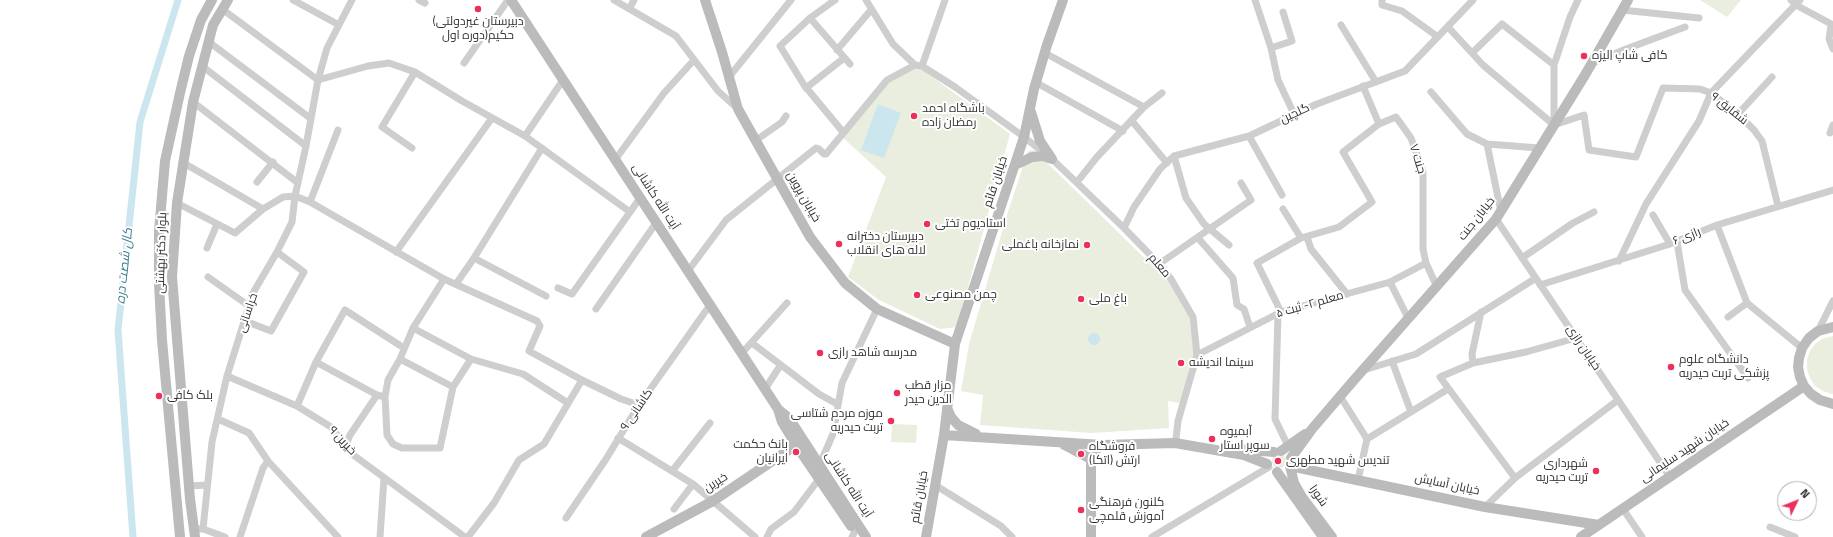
<!DOCTYPE html>
<html>
<head>
<meta charset="utf-8">
<style>
  body { margin:0 }
  #map { position:relative; width:1833px; height:537px; overflow:hidden; background:#fff; font-family:"Titillium Web",sans-serif }
  canvas { display:block }
  .north { position:absolute; left:1777px; top:481px; width:40px; height:40px; box-sizing:border-box; background:#fff; border:1px solid #adadad; border-radius:50%; rotate:47deg; font-size:11px; font-weight:700; line-height:16px; text-align:center; color:#313131 }
  .north::after { content:''; display:block; margin:auto; width:14px; height:18px; background:#ec2f5b; clip-path:polygon(50% 0,100% 100%,50% 72%,0 100%) }
</style>
</head>
<body>
<div id="map">
<canvas width="1833" height="537"></canvas>
<div class="north">N</div>
</div>
<script>
const g = document.querySelector('canvas').getContext('2d');
g.lineJoin = 'round';
function fillPath(path, color) { g.fillStyle = color; g.fill(path, 'evenodd'); }
const shape = rows => new Path2D(rows.map(r => 'M' + r).join(''));
function strokePath(path, color, width, dash) { g.strokeStyle = color; g.lineWidth = width; g.lineCap = dash ? 'butt' : 'round'; g.setLineDash(dash || []); g.stroke(path); }
function label(font, color, halo, rows, align = 'center') {
  g.font = font + ' "Titillium Web",Cairo,sans-serif'; g.lineWidth = 4; g.setLineDash([]); g.textBaseline = 'middle'; g.strokeStyle = halo; g.fillStyle = color; for (const [text, x, y, turn = 0] of rows) {
    g.save(); g.translate(x, y); g.rotate((+turn || 0) * Math.PI / 180); g.textAlign = isNaN(turn) ? turn : align; if (halo) g.strokeText(text, 0, 0); g.fillText(text, 0, 0); g.restore();
  }
}
fillPath(shape([
  [1700,0,1741,0,1727,17],
  [916,65,1010,134,957,327,940,329,879,300,848,277,886,177,841,136,885,84],
  [1034,150,1169,282,1189,315,1194,354,1180,403,1168,401,1169,428,1092,433,980,425,983,395,961,391,969,344,1008,212,1028,151],
  [1833,336,1833,394,1832,394,1823,391,1815,386,1810,378,1807,369,1807,360,1810,351,1815,344,1822,339],
  [892,424,917,425,916,443,891,442],
  '1272 461a7 7 0 1 1 14 0a7 7 0 1 1-14 0Z'
]), '#e9eedf');
fillPath(shape([
  [878,104,901,113,884,158,861,150],
  '1088 339a6 6 0 1 1 12 0a6 6 0 1 1-12 0Z'
]), '#cbe6ee');
strokePath(shape([
  [133,537,118,330,140,122,178,0]
]), '#cbe6ee', 7);
strokePath(shape([
  [293,0,339,25],
  [419,0,425,3],
  [614,0,676,36,718,91,738,109],
  [835,0,810,18,780,46,804,85,843,132],
  [866,0,893,44,915,65,922,66,955,87,1024,137,1052,159,1124,228,1159,264,1171,279,1193,317,1197,355,1178,421,1176,439],
  [1255,0,1271,48,1278,80,1294,114],
  [1382,0,1382,5,1402,11,1438,37],
  [1791,0,1796,5,1833,25],
  [222,9,318,80],
  [629,9,634,0],
  [1622,10,1699,18],
  [810,18,850,64],
  [1341,25,1376,82],
  [1831,25,1829,39,1833,49],
  [1448,27,1483,65,1554,125],
  [209,42,310,118],
  [1271,48,1292,41,1283,12],
  [837,50,871,10],
  [1045,53,1144,107],
  [1472,53,1502,24,1554,65],
  [464,63,508,0],
  [1592,63,1626,49,1685,27],
  [202,66,306,146],
  [922,66,945,0],
  [729,77,791,0],
  [318,80,368,66,389,63,415,72,462,101,525,136,630,212],
  [1037,83,1123,131],
  [1363,86,1379,124,1396,117,1411,138,1423,172,1423,249,1426,263,1437,287],
  [806,88,844,58],
  [1431,92,1467,134,1487,144,1539,148],
  [193,102,298,183],
  [1738,114,1772,77],
  [1132,121,1167,163],
  [1554,125,1584,115,1589,150,1636,157,1663,88,1700,89,1711,93,1738,114,1754,130,1762,141,1778,206],
  [1554,125,1554,65,1570,17,1578,0],
  [1830,133,1833,125],
  [525,136,563,80],
  [1249,136,1282,195],
  [755,141,782,122,786,116],
  [1487,144,1501,212],
  [412,148,382,127,415,72],
  [1174,156,1186,198,1204,224,1229,245],
  [615,160,664,93,694,60],
  [182,162,263,209],
  [257,182,273,162],
  [1077,182,1097,157,1144,107,1162,93],
  [310,202,338,130],
  [177,203,235,233,263,209,283,197,295,196,310,202,444,279,537,321,540,326,529,351,582,380,621,399,639,405],
  [1283,209,1301,238],
  [1653,215,1670,244],
  [1496,219,1670,477],
  [1717,225,1747,303,1802,348],
  [1124,228,1134,207,1160,169,1174,156,1249,136,1317,104,1405,71,1473,0],
  [1307,237,1311,249,1347,294],
  [1198,238,1233,278,1237,305,1244,309,1250,327],
  [1677,242,1685,290,1748,378],
  [207,248,217,224],
  [396,252,492,118],
  [474,258,546,296],
  [1522,258,1573,223,1594,212],
  [1619,261,1646,204,1699,121,1711,93,1800,0],
  [1159,264,1251,200,1241,183],
  [688,271,726,220,816,148,819,149,824,154,826,154,887,80,915,65],
  [208,277,249,306],
  [444,279,413,328,400,359,388,380,385,397,387,435,393,444,402,448,440,448,453,387,471,359,523,374,568,403],
  [1390,282,1408,318],
  [456,284,474,258,542,148],
  [1540,285,1670,244,1717,225,1833,190],
  [558,288,572,294,640,198],
  [596,309,656,223],
  [1281,312,1257,263,1301,238,1339,227,1372,202,1343,152,1379,124],
  [1278,314,1275,419,1288,446],
  [1728,317,1747,303],
  [245,321,271,331,304,272,277,252],
  [413,328,471,359],
  [1818,331,1833,301],
  [752,343,819,394,837,404],
  [742,353,787,303],
  [1197,355,1281,312,1390,282,1426,263],
  [400,359,453,387],
  [1392,361,1411,412],
  [316,362,377,395,385,397],
  [1473,363,1472,354,1481,312],
  [1364,370,1416,354,1536,278],
  [227,376,297,406,331,427,352,454,465,537],
  [765,389,780,366],
  [1340,396,1367,439],
  [297,406,316,362,345,310,404,348],
  [218,419,249,433,268,461,338,537],
  [618,438,693,484,755,537],
  [346,445,350,435,377,395],
  [819,466,833,434,842,383,877,309],
  [673,470,710,423],
  [1515,478,1440,377,1473,363,1526,352,1576,338],
  [1358,480,1367,439,1448,389],
  [935,485,1001,526,1012,537],
  [189,486,207,485],
  [1485,507,1515,478,1618,400],
  [674,509,693,484],
  [1623,509,1642,537],
  [566,518,606,459,639,405,710,305],
  [1770,527,1795,537],
  [199,529,203,529,225,537],
  [203,529,212,442,227,376,253,293,277,252,292,222,295,196,306,146,318,80,327,48,352,0],
  [240,537,263,468,268,461],
  [380,537,384,478],
  [468,537,494,503,519,460,544,444,582,380],
  [767,537,771,529,794,512,819,479],
  [852,537,855,531],
  [1152,537,1269,467]
]), '#cecece', 7);
strokePath(shape([
  [511,0,778,409,789,418,866,537],
  [705,0,722,52,738,109,810,237,845,283,877,309,955,344],
  [1031,112,1040,141,1052,159],
  [1015,165,1032,157,1043,156,1052,159],
  [1833,327,1818,331,1809,338,1802,348,1799,358,1798,367,1800,377,1804,386,1811,394,1820,400,1833,404],
  [947,408,951,417,958,425,976,434],
  [778,409,782,422,796,445,851,526],
  [944,435,1103,445,1175,443,1244,455,1267,464],
  [1063,444,1091,459],
  [1240,449,1274,452],
  [1281,451,1305,434],
  [1291,458,1312,429,1354,380,1496,219,1585,75,1628,0],
  [1277,472,1323,537],
  [180,537,162,340,159,284,159,231,165,161,180,93,189,56,201,20,212,0],
  [195,537,190,499,172,277,177,203,193,102,213,25,228,0],
  [646,537,713,501,796,445],
  [926,537,944,435,955,344,1024,137,1034,89,1047,45,1063,0],
  [1091,537,1091,459,1096,450,1103,445],
  [1332,537,1302,497,1294,483,1290,466,1485,507,1599,525],
  [1581,537,1804,386]
]), '#bbb', 10);
for (const [x, y, r, color] of [
  [478,9,4,"#ec2f5b"],
  [1584,56,4,"#ec2f5b"],
  [914,116,4,"#ec2f5b"],
  [927,224,4,"#ec2f5b"],
  [839,244,4,"#ec2f5b"],
  [1087,245,4,"#ec2f5b"],
  [917,295,4,"#ec2f5b"],
  [1081,299,4,"#ec2f5b"],
  [820,353,4,"#ec2f5b"],
  [1181,363,4,"#ec2f5b"],
  [1671,367,4,"#ec2f5b"],
  [897,393,4,"#ec2f5b"],
  [159,396,4,"#ec2f5b"],
  [891,421,4,"#ec2f5b"],
  [1212,439,4,"#ec2f5b"],
  [796,452,4,"#ec2f5b"],
  [1081,454,4,"#ec2f5b"],
  [1278,461,4,"#ec2f5b"],
  [1596,471,4,"#ec2f5b"],
  [1081,510,4,"#ec2f5b"]
]) { const dot = new Path2D(); dot.arc(x, y, r, 0, 2 * Math.PI); g.fillStyle = color; g.fill(dot); strokePath(dot, '#fff', 1.5); }
label('12px', '#313131', '#fff', [
  ["(دبیرستان غيردولتی",478,22,"center"],
  ["حکیم(دوره اول",478,36,"center"],
  ["کافی شاپ اِلیزه",1592,56],
  ["باشگاه احمد",922,109],
  ["رمضان زاده",922,123],
  ["استادیوم تختی",935,224],
  ["دبیرستان دخترانه",847,237],
  ["لاله های انقلاب",847,251],
  ["نمازخانه باغملی",1079,245,"right"],
  ["چمن مصنوعی",925,295],
  ["باغ ملی",1089,299],
  ["مدرسه شاهد رازی",828,353],
  ["دانشگاه علوم",1679,360],
  ["پزشکی تربت حیدریه",1679,374],
  ["سینما اندیشه",1189,363],
  ["مزار قطب",905,386],
  ["الدین حیدر",905,400],
  ["بلک کافی",167,396],
  ["موزه مردم شتاسی",883,414,"right"],
  ["تربت حیدریه",883,428,"right"],
  ["آبمیوه",1220,432],
  ["سوپر استار",1220,446],
  ["بانک حکمت",788,445,"right"],
  ["ایرانیان",788,459,"right"],
  ["فروشگاه",1089,447],
  ["ارتش (اتکا)",1089,461],
  ["تندیس شهید مطهری",1286,461],
  ["شهرداری",1588,464,"right"],
  ["تربت حیدریه",1588,478,"right"],
  ["کلنون فرهنگی",1089,503],
  ["آموزش قلمچی",1089,517]
], 'left');
label('12px', '#313131', '#fff', [
  ["شقایق ۹",1729,109,39],
  ["گلچین",1295,114,-25],
  ["جنت ۷",1417,159,73],
  ["خیابان قائم",996,182,-72],
  ["آیت الله کاشانی",655,197,57],
  ["خیابان پروین",803,197,60],
  ["خیابان جنت",1477,219,-52],
  ["رازی ۶",1687,237,-22],
  ["بلوار دکتر بهشتی",162,253,-88],
  ["معلم",1159,266,49],
  ["معلم ۲- ثبت ۵",1310,305,-16],
  ["خراسانی",248,313,-71],
  ["خیابان رازی",1583,348,56],
  ["کاشانی ۹",637,410,-56],
  ["خیرین ۹",342,441,47],
  ["خیابان شهید سلیمانی",1685,451,-34],
  ["خیرین",716,483,-33],
  ["آیت الله کاشانی",848,485,57],
  ["خیابان آسایش",1447,485,12],
  ["شورا",1318,496,55],
  ["خیابان قائم",920,497,-80]
]);
label('italic 13px', '#397c90', '#fff', [
  ["کال شصت دره",125,266,-84]
]);
</script>
</body>
</html>
